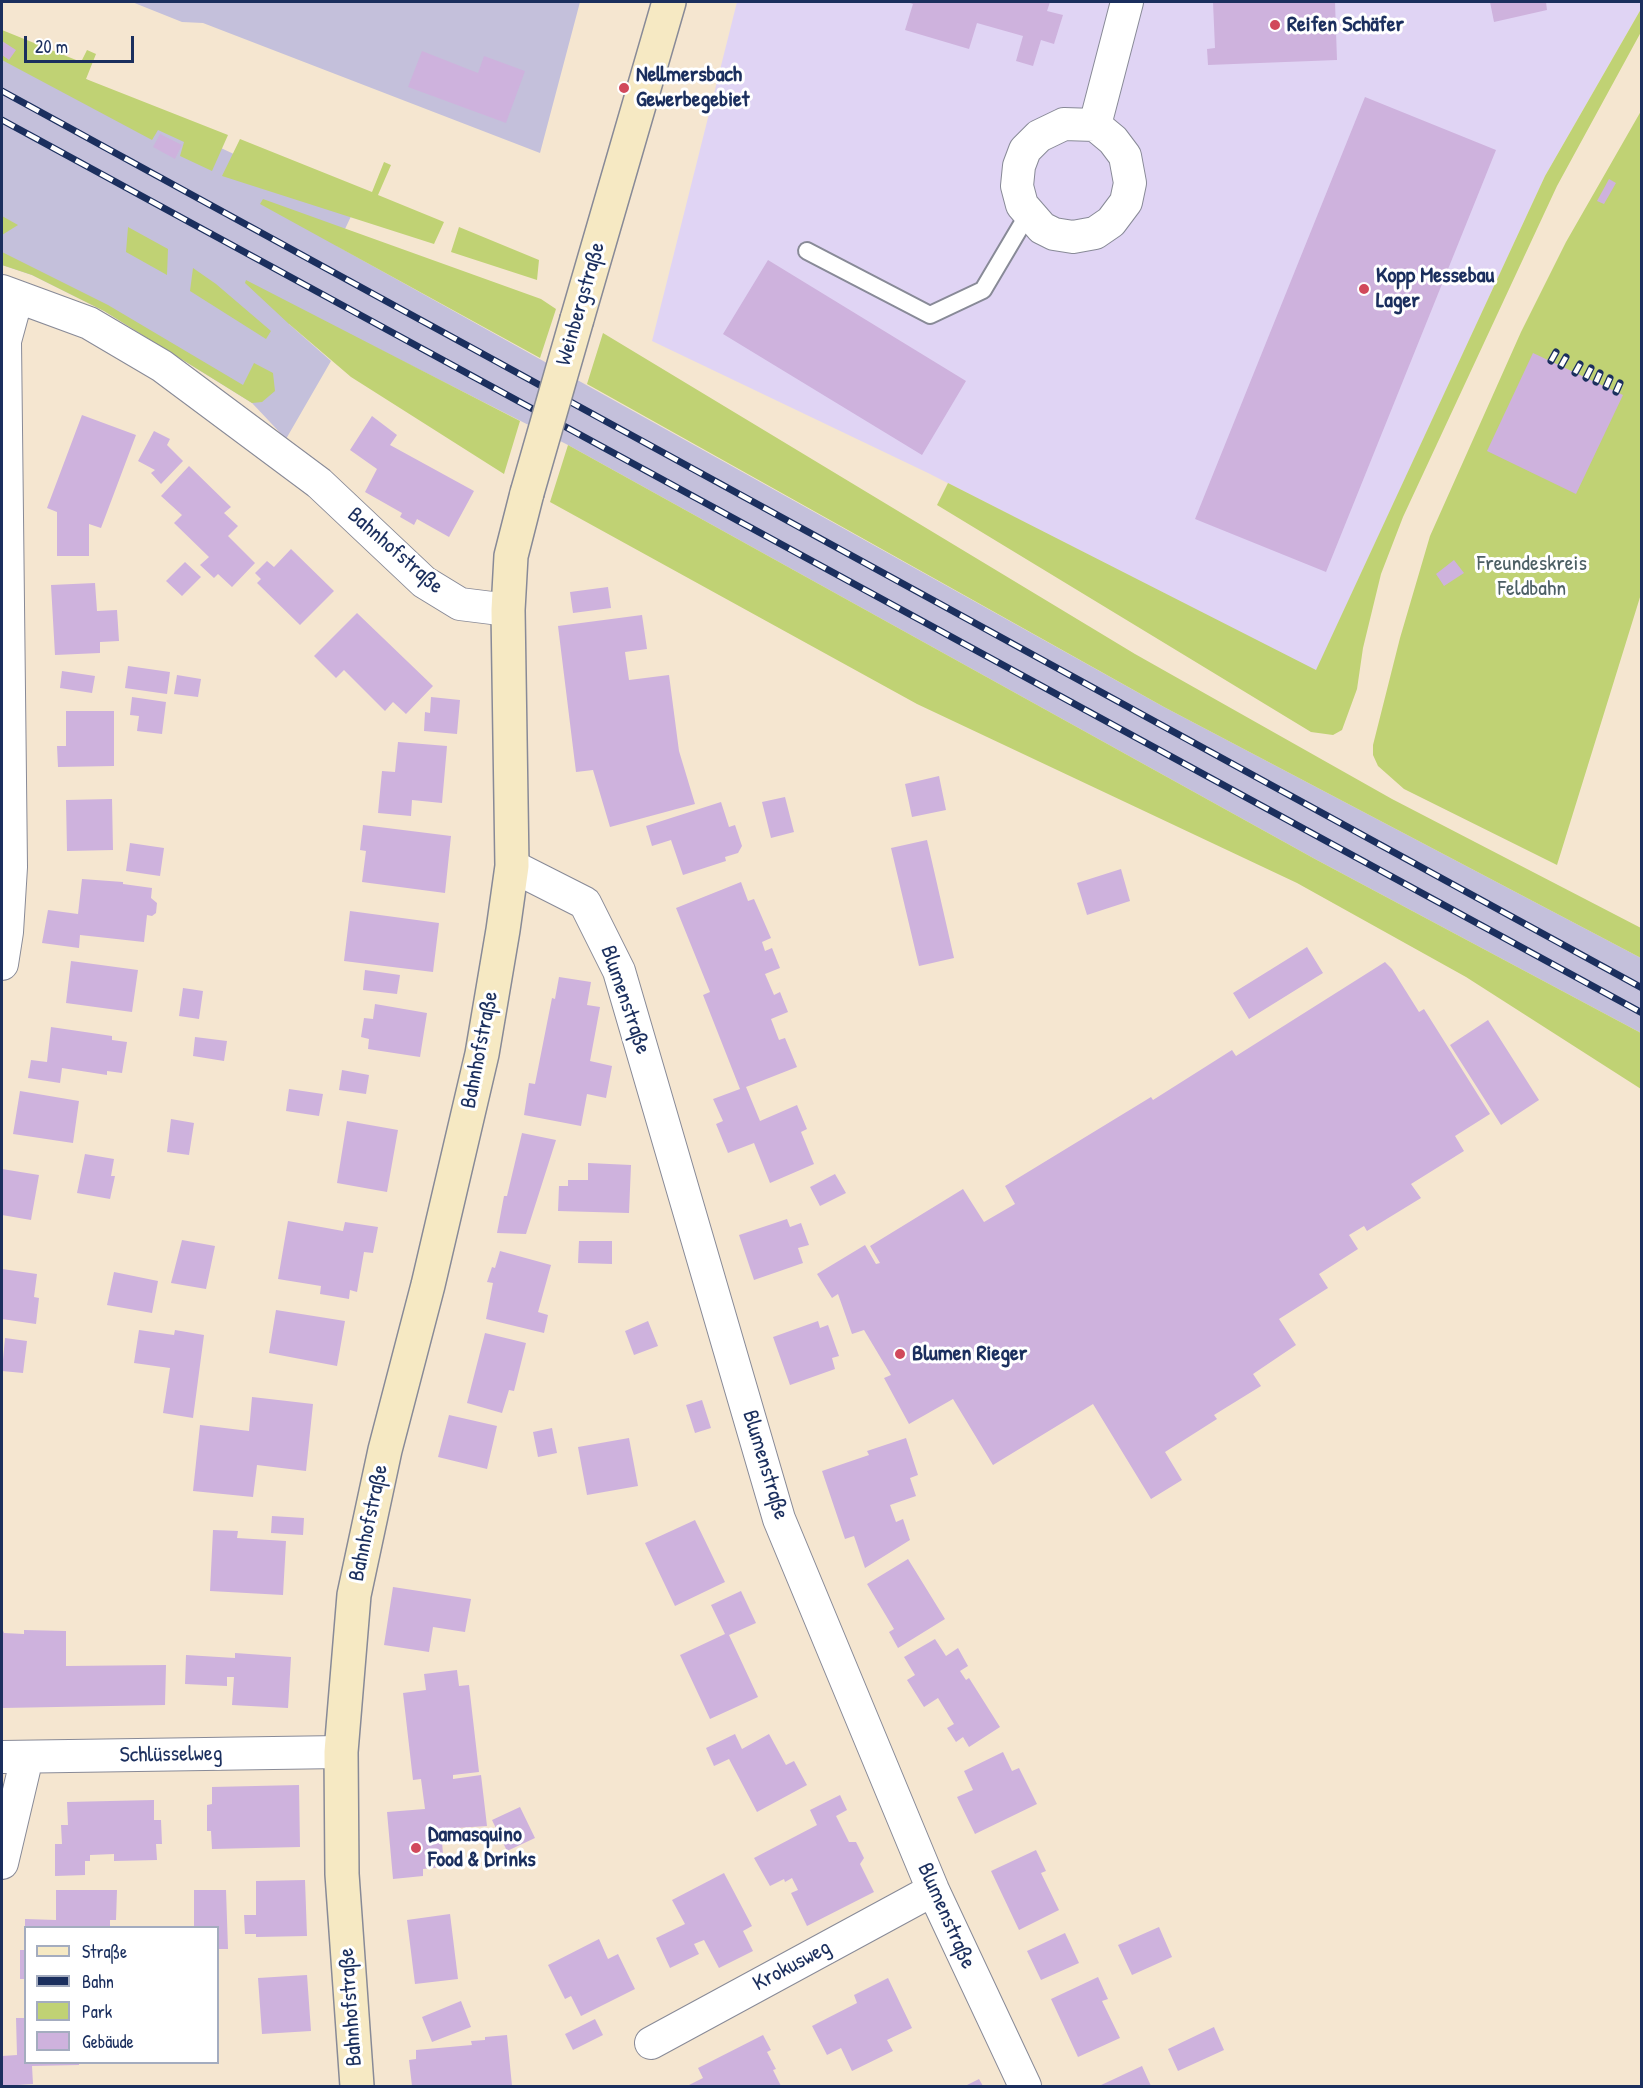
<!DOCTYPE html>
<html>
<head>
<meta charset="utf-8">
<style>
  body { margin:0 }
  #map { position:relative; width:1643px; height:2088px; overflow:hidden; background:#f5e6d0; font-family:"Patrick Hand",sans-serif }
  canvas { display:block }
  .frame { position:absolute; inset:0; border:3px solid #1b2f5e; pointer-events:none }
  .legend { position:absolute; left:24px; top:1926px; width:195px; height:138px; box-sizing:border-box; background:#fff; border:2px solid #a4acbf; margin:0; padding:8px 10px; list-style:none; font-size:18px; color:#1b2f5e }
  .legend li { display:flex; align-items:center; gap:12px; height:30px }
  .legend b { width:30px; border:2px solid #a4acbf }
  .scale { position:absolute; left:24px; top:36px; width:110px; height:27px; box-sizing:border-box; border:3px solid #1b2f5e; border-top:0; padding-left:8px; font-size:18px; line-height:21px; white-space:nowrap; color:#1b2f5e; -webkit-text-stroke:4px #fff; paint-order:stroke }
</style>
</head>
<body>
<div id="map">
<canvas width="1643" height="2088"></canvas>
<div class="frame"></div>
<ul class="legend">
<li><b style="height:8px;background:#f6e9c3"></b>Straße</li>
<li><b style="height:8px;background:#1b2f5e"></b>Bahn</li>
<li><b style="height:16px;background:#c0d274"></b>Park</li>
<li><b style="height:16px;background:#ceb2dd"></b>Gebäude</li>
</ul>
<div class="scale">20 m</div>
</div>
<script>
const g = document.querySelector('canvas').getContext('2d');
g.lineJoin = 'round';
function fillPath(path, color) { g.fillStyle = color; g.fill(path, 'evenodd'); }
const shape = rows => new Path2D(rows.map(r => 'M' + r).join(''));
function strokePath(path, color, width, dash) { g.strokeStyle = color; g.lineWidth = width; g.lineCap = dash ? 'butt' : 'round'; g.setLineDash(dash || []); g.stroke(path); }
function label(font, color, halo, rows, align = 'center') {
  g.font = font + ' "Patrick Hand",sans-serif'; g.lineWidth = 6; g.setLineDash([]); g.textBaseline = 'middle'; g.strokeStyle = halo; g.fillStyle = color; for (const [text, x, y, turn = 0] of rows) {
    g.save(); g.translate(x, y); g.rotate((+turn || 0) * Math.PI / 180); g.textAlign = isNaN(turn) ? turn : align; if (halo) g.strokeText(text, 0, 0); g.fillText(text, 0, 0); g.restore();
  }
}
fillPath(shape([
  [737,2,1641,2,1641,9,1545,176,1316,671,928,473,652,341]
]), '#e0d4f4');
fillPath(shape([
  [132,2,580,2,540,153,203,23,182,22],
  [2,33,163,121,354,210,337,246,1164,707,1641,958,1641,1033,1315,859,568,445,298,308,289,324,331,361,286,439,252,403,104,311,32,275,2,265]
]), '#c4c0db');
fillPath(shape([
  [1641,9,1641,32,1557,186,1403,517,1381,574,1363,648,1357,689,1342,730,1333,735,1311,732,937,505,948,483,1316,670,1545,176],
  [2,30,81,62,87,50,96,54,86,79,228,135,212,171,180,156,184,142,158,130,152,140,2,60],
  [1641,111,1641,594,1557,865,1404,789,1378,766,1373,755,1373,745,1400,638,1430,536,1521,332,1566,242],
  [240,139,372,192,384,162,391,165,378,195,444,222,434,244,222,176],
  [263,199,541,299,556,309,540,358,260,204],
  [2,216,18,225,2,235],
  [128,227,168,249,167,275,126,252],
  [459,227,539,260,537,280,451,252],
  [2,252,108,305,243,385,254,363,273,373,275,391,262,402,252,403,104,311,32,275,2,265],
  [193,268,216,284,271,331,266,339,190,291],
  [246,280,520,421,504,474,351,377,289,324,245,283],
  [603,333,1135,654,1392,799,1641,928,1641,958,1164,707,587,384],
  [568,445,1315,859,1641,1033,1641,1089,1466,977,1297,883,917,704,550,502]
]), '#c0d274');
fillPath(shape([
  [907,2,1050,2,1047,11,1063,15,1054,44,1041,40,1033,66,1016,61,1023,36,977,23,969,49,905,30,913,4],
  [1213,2,1335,2,1337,60,1208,65,1207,49,1215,48],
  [1490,2,1546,2,1547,10,1494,22],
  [2,41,16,50,9,60,2,55],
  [422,51,478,73,484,56,525,71,506,123,408,87],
  [1365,97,1496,150,1326,572,1195,519],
  [160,134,182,145,175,159,153,147],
  [1609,179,1616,183,1604,204,1597,201],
  [768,260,966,381,922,455,723,334],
  [1533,353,1623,395,1576,494,1487,451],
  [82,415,136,435,101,528,89,524,89,556,57,556,57,512,47,508],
  [372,416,397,435,390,445,474,491,449,537,417,519,414,525,400,517,402,513,365,492,377,469,350,450],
  [154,431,170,439,167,445,183,461,161,484,151,473,155,470,138,461],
  [189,466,231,507,224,513,238,526,228,536,255,563,232,587,218,574,214,578,200,565,209,557,174,523,182,515,161,496],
  [291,549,334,591,300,625,257,583,261,579,255,573,267,561,274,567],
  [1454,560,1464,573,1444,586,1436,574],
  [185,562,201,577,182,596,166,581],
  [95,583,97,611,117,610,119,641,100,642,100,653,55,655,51,585],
  [608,587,611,608,573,613,570,592],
  [357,613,433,686,406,714,393,702,385,711,344,670,336,678,314,656],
  [642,615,647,649,625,652,629,680,669,675,679,751,695,804,610,827,593,770,576,772,558,626],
  [128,666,170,672,167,694,125,688],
  [62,671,95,676,92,693,60,688],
  [177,675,201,679,198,697,174,694],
  [132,697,166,702,162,734,137,731,139,716,130,715],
  [431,697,460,700,457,734,424,731,425,712,430,713],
  [66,711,114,711,114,766,58,767,57,746,66,746],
  [398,742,447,746,442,803,412,800,411,816,378,813,382,771,395,772],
  [939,776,946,810,912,817,905,784],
  [785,797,794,832,771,838,762,802],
  [112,799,113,850,67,851,66,800],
  [721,802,729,827,735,825,742,846,738,853,725,857,726,861,683,875,671,840,652,846,646,826],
  [363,825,451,836,445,893,362,882,366,851,360,850],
  [927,840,954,958,919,966,891,848],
  [130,843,164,848,160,876,126,871],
  [1121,869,1130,901,1087,915,1077,883],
  [82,879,123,882,123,884,152,888,151,898,157,903,156,913,152,916,147,915,144,942,80,935,79,948,42,943,48,910,78,914],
  [741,882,748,901,754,899,771,938,762,942,765,951,772,948,780,968,765,974,774,995,780,992,788,1012,771,1019,779,1040,785,1038,797,1067,746,1087,760,1121,797,1105,807,1129,801,1132,814,1164,770,1183,754,1143,728,1153,716,1124,723,1121,713,1099,740,1089,703,995,710,992,676,908],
  [350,911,439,923,433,972,344,961],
  [1307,947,1323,973,1249,1019,1233,993],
  [71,961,138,970,132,1012,66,1003],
  [1385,962,1392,969,1419,1012,1424,1009,1490,1114,1455,1136,1464,1151,1411,1184,1421,1198,1367,1231,1364,1226,1349,1235,1358,1249,1319,1274,1328,1288,1279,1319,1296,1345,1253,1374,1261,1386,1214,1415,1217,1419,1165,1452,1182,1480,1151,1499,1093,1404,993,1465,953,1399,909,1424,884,1378,891,1375,864,1330,852,1334,838,1294,832,1298,817,1274,865,1245,876,1264,880,1263,870,1246,963,1189,984,1222,1015,1204,1005,1186,1151,1097,1153,1100,1232,1050,1236,1056],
  [365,970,400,975,397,994,363,990],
  [559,977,591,982,587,1005,600,1007,590,1061,612,1066,606,1098,587,1094,581,1126,524,1115,529,1083,535,1084,552,998,555,999],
  [183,988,203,991,199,1019,179,1016],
  [375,1004,427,1013,420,1057,368,1049,369,1039,361,1037,364,1018,373,1019],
  [1488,1020,1539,1100,1501,1125,1450,1045],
  [51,1027,112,1036,112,1040,127,1042,122,1073,107,1071,107,1075,62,1068,60,1083,28,1078,31,1060,47,1062],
  [195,1037,227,1041,224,1061,193,1056],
  [342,1070,369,1075,366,1094,339,1090],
  [289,1089,323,1094,319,1116,286,1111],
  [20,1091,79,1101,73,1143,13,1134],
  [171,1119,194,1123,189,1155,167,1152],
  [347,1121,398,1130,387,1192,337,1183],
  [522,1133,556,1140,526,1234,497,1233,504,1196,507,1196],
  [85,1154,114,1159,111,1176,115,1176,110,1199,77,1193],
  [588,1163,631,1165,629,1213,558,1211,559,1186,568,1186,568,1180,588,1180],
  [2,1169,39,1175,31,1220,2,1215],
  [835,1174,846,1193,820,1206,810,1187],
  [787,1219,790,1227,801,1223,809,1245,798,1248,803,1263,754,1280,739,1235],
  [288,1221,343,1231,345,1222,378,1227,373,1253,364,1252,357,1292,350,1290,349,1299,320,1294,321,1286,278,1279],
  [182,1240,215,1246,206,1289,171,1283],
  [579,1241,612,1241,612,1264,578,1263],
  [500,1251,551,1265,538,1312,548,1315,544,1333,486,1319,493,1283,487,1282,492,1267,495,1268],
  [2,1269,37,1274,34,1297,39,1298,36,1324,2,1319],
  [114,1272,158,1281,152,1313,107,1305],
  [276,1310,345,1321,337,1366,269,1353],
  [648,1321,658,1346,634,1355,625,1331],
  [818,1321,820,1328,828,1325,839,1356,832,1358,835,1369,790,1385,773,1337],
  [139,1330,174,1335,175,1330,204,1335,193,1418,163,1413,170,1368,134,1363],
  [485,1333,526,1343,514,1391,509,1390,502,1413,467,1403],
  [5,1338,27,1341,23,1373,2,1371],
  [252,1397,313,1404,306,1471,257,1465,253,1497,193,1491,200,1425,249,1431],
  [702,1400,711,1428,695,1433,686,1405],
  [449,1415,497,1426,487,1469,438,1457],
  [552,1428,557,1453,538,1457,533,1432],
  [629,1438,638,1486,587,1495,578,1447],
  [906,1438,918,1475,910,1478,916,1496,890,1505,896,1522,903,1519,910,1540,865,1568,854,1536,845,1539,822,1471,869,1455,867,1451],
  [272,1516,304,1518,303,1535,271,1533],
  [695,1520,725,1582,675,1606,645,1543],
  [213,1530,238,1531,237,1538,286,1541,283,1595,210,1591],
  [908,1559,945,1619,898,1648,889,1632,894,1629,867,1584],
  [393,1587,471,1599,465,1632,433,1627,429,1652,384,1645],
  [741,1591,756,1623,729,1635,758,1697,710,1719,680,1655,725,1634,711,1605],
  [2,1628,4,1633,24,1634,24,1630,66,1631,66,1666,166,1665,165,1705,2,1708],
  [935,1639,946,1656,958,1648,968,1666,960,1671,966,1680,969,1678,1000,1727,969,1747,963,1737,956,1742,947,1728,954,1724,938,1698,924,1707,907,1680,915,1675,904,1657],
  [235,1653,291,1657,288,1708,232,1705,234,1677,227,1677,227,1686,185,1684,186,1655,235,1658],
  [457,1670,459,1686,469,1685,479,1772,453,1775,453,1779,481,1775,487,1826,441,1829,444,1867,423,1869,423,1876,393,1879,387,1812,425,1809,421,1779,413,1780,403,1693,426,1690,424,1674],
  [735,1734,742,1749,769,1734,786,1765,794,1761,807,1785,757,1812,729,1759,714,1766,706,1748],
  [1003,1752,1012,1771,1019,1768,1037,1804,975,1834,957,1797,973,1790,964,1771],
  [299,1785,300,1847,212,1849,211,1831,207,1831,207,1805,212,1804,212,1787],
  [840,1795,847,1810,836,1816,849,1842,856,1842,864,1858,860,1864,874,1892,807,1926,791,1893,798,1890,792,1878,785,1882,784,1879,770,1886,754,1858,817,1825,810,1810],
  [154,1800,154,1820,161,1820,162,1844,156,1844,157,1860,114,1861,114,1854,90,1855,90,1861,85,1861,85,1875,55,1876,55,1844,62,1844,61,1825,68,1825,67,1802],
  [520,1807,535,1838,507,1851,492,1820],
  [1036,1850,1046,1871,1041,1873,1059,1910,1019,1930,991,1871],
  [724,1873,752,1926,743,1931,753,1951,719,1968,704,1940,694,1944,699,1954,670,1968,656,1938,685,1924,672,1900],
  [305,1880,307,1936,256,1937,256,1934,245,1934,244,1915,256,1915,256,1881],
  [56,1890,117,1890,116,1920,110,1920,110,1928,25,1928,25,1919,56,1920],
  [194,1890,226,1890,228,1949,218,1949,218,1928,194,1928],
  [450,1914,458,1979,415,1984,407,1920],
  [1159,1927,1172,1957,1132,1975,1118,1945],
  [1065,1933,1079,1963,1041,1980,1027,1951],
  [599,1939,608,1959,618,1954,635,1989,581,2016,571,1996,565,1999,548,1965],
  [20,1950,26,1950,26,1979,20,1979],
  [307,1975,311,2031,262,2034,258,1978],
  [1098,1977,1108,1999,1102,2001,1120,2038,1078,2057,1051,1999],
  [888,1978,912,2028,887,2040,893,2051,852,2071,841,2048,827,2055,812,2026,857,2003,854,1995],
  [461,2001,471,2027,432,2042,422,2017],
  [16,2018,26,2018,26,2062,79,2062,79,2065,32,2066,33,2084,2,2086,2,2056,17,2055],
  [595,2019,603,2035,573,2050,565,2034],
  [1214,2027,1224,2050,1178,2071,1168,2049],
  [507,2035,512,2086,412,2086,409,2060,416,2059,416,2050,472,2045,471,2041,485,2040,485,2037],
  [763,2035,771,2050,767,2052,776,2069,773,2070,781,2086,687,2086,703,2078,698,2068],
  [1142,2066,1151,2086,1099,2086],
  [979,2079,983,2086,965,2086]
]), '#ceb2dd');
const lane = shape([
  [807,251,930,315,983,290,1028,214]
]);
const street = shape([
  [1064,124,1095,125,1113,140,1125,156,1130,183,1126,202,1111,222,1095,233,1073,237,1054,234,1042,228,1022,205,1017,186,1019,166,1025,150,1039,136,1064,124],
  [1095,125,1127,2],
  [2,291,89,323,162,366,319,483,424,582,460,604,508,610],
  [512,866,585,903,619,971,779,1519,933,1890,1025,2086],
  [2,964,7,932,11,867,5,341,17,297],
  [2,1757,341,1752],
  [2,1863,27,1757],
  [651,2043,933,1890]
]);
const secondary = shape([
  [577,319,669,2],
  [357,2086,342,1874,341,1752,354,1595,385,1450,428,1285,482,1054,503,930,512,866,508,610,511,556,527,493]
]);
strokePath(lane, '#888a97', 20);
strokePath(street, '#888a97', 34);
strokePath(secondary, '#888a97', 36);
strokePath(lane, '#fff', 16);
strokePath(street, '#fff', 32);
strokePath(secondary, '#f6e9c3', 33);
const rail = shape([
  [2,91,1642,988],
  [2,120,1642,1013],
  [1551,361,1556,352],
  [1561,366,1566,357],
  [1575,373,1580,364],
  [1586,378,1591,368],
  [1596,382,1600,373],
  [1606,387,1610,378],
  [1616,392,1620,383]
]);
strokePath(rail, '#1b2f5e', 7);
strokePath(rail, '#fff', 4.5, [14]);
const secondaryBridge = shape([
  [527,493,577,319]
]);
strokePath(secondaryBridge, '#888a97', 36, []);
strokePath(secondaryBridge, '#f6e9c3', 33);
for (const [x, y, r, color] of [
  [1275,25,6,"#d1495b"],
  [624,88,6,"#d1495b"],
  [1364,289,6,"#d1495b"],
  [900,1354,6,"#d1495b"],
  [416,1848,6,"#d1495b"]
]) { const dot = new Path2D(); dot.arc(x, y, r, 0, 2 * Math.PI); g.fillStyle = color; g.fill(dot); strokePath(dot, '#fff', 2); }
label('bold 22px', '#1b2f5e', '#fff', [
  ["Reifen Schäfer",1287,25],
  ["Nellmersbach",636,75],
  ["Gewerbegebiet",636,100],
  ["Kopp Messebau",1376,276],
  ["Lager",1376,301],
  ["Blumen Rieger",912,1354],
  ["Damasquino",428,1835],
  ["Food & Drinks",428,1860]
], 'left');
label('22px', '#1b2f5e', '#fff', [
  ["Weinbergstraße",581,304,-74],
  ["Bahnhofstraße",395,551,41],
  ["Blumenstraße",625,1000,71],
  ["Bahnhofstraße",480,1050,-79],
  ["Blumenstraße",765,1465,73],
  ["Bahnhofstraße",369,1523,-78],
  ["Schlüsselweg",171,1755,-1],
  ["Blumenstraße",946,1916,66],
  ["Krokusweg",792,1966,-28],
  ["Bahnhofstraße",351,2007,-94]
]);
label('22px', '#4d6065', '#fff', [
  ["Freundeskreis",1532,564],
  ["Feldbahn",1532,589]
]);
</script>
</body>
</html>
